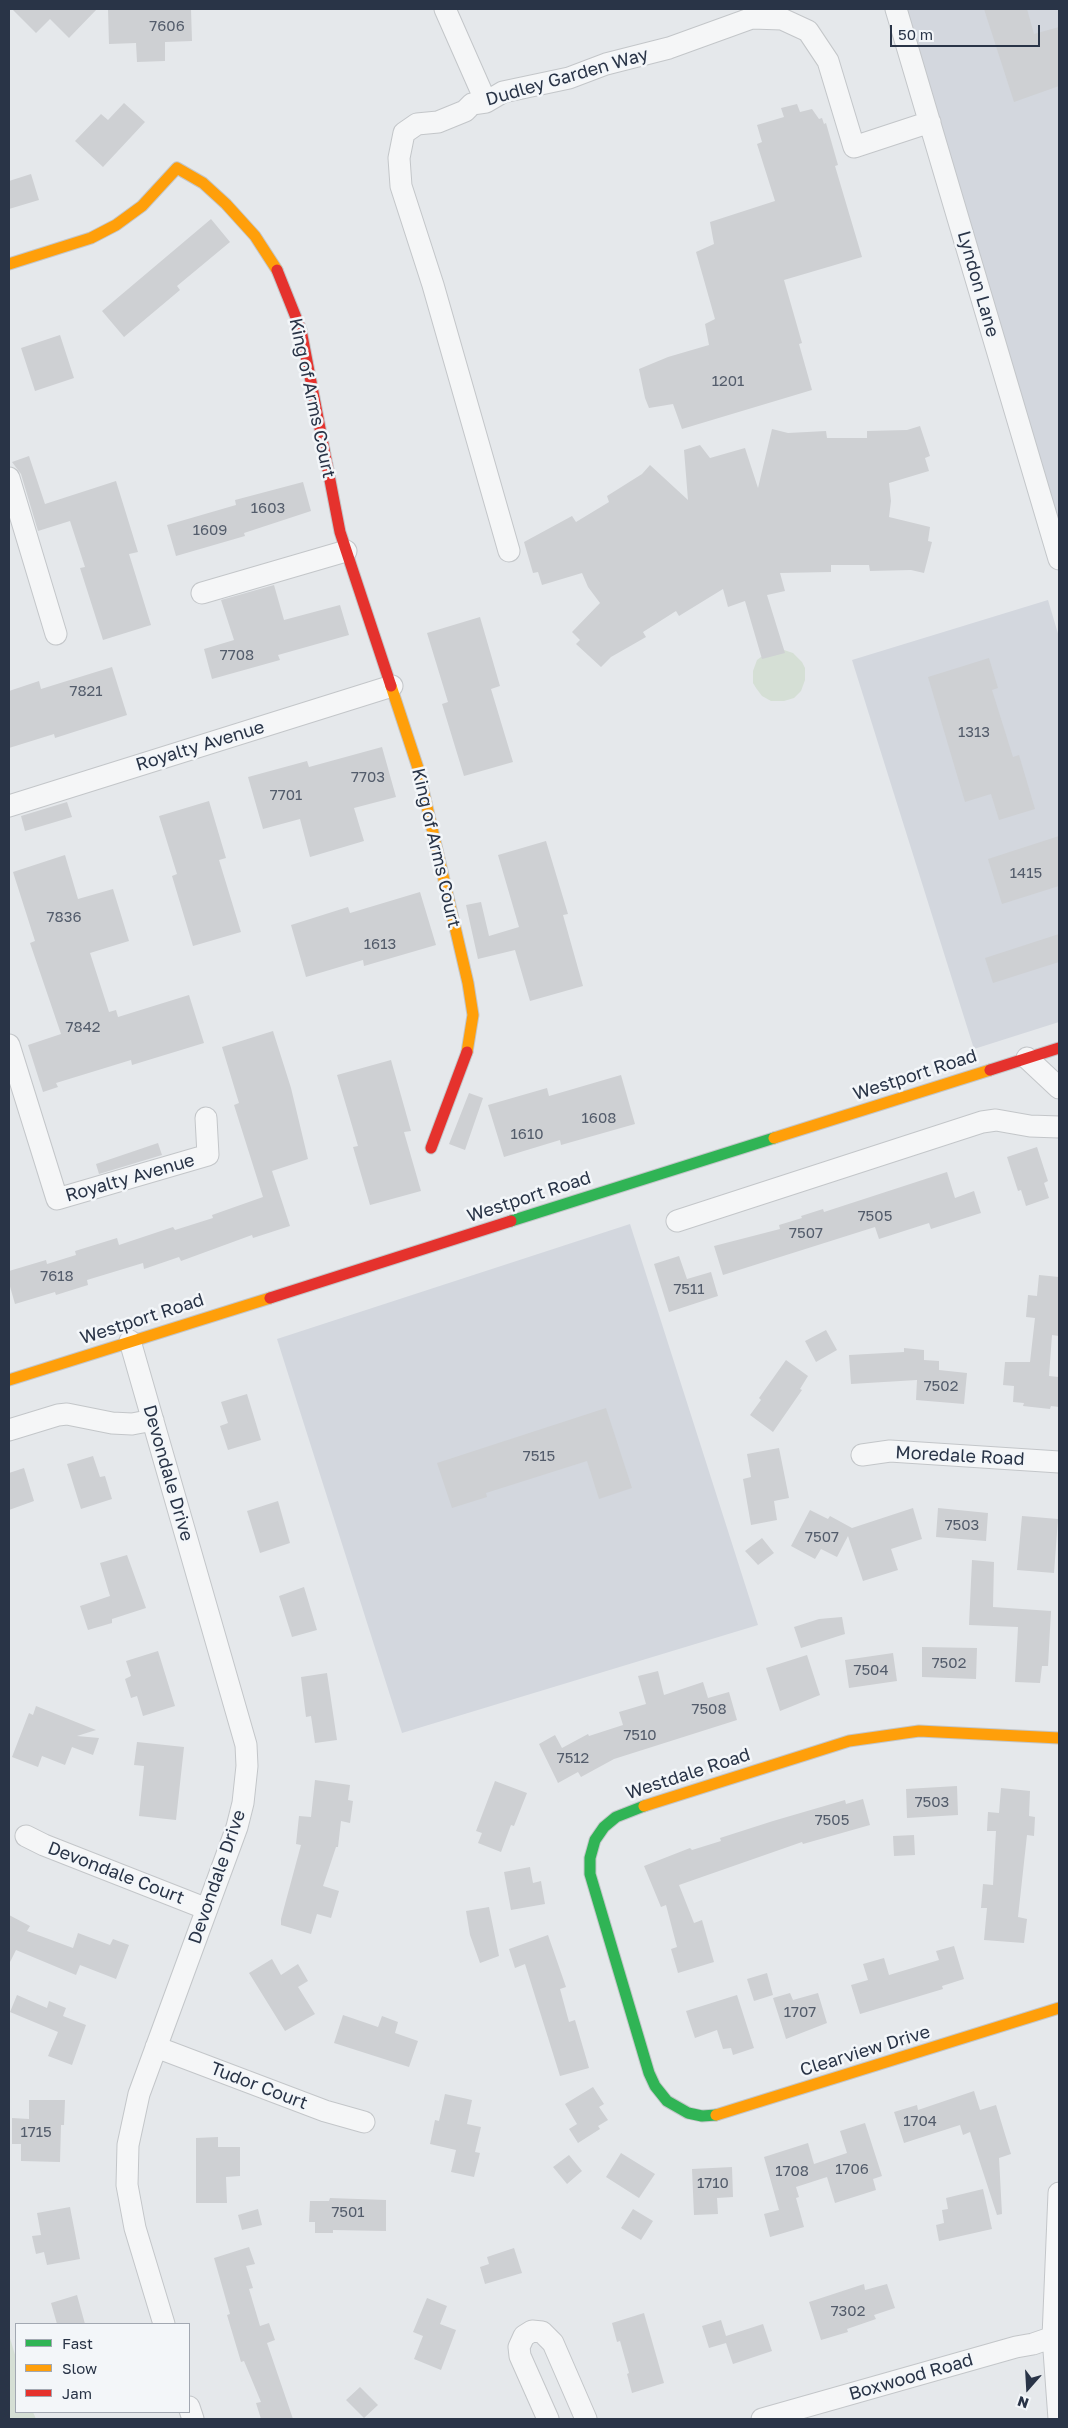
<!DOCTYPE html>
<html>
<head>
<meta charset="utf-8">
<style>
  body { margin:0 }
  #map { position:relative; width:1068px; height:2428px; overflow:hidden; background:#e5e8eb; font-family:"Golos Text",sans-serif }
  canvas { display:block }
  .frame { position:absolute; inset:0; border:10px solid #293447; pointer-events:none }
  .legend { position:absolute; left:15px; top:2323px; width:175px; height:90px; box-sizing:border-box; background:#f3f6f9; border:1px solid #a2a8b2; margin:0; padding:6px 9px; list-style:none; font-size:15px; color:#293447 }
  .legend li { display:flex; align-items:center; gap:10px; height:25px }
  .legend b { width:25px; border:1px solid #a2a8b2 }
  .north { position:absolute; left:1003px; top:2363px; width:50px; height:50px; -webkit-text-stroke:4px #f3f6f9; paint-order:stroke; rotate:199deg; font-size:14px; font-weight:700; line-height:20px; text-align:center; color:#293447 }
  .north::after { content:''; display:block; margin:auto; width:18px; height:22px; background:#293447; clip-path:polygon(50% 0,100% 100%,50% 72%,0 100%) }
  .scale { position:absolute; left:890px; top:25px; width:150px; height:22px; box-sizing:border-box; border:2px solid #293447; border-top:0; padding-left:6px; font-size:15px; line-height:18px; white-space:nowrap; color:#293447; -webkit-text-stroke:4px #f3f6f9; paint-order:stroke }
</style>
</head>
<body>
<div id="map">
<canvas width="1068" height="2428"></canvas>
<div class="frame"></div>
<ul class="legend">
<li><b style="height:6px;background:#30b455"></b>Fast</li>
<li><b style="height:6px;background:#ff9f0a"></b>Slow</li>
<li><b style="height:6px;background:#e5322d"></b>Jam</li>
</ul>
<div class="north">N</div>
<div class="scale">50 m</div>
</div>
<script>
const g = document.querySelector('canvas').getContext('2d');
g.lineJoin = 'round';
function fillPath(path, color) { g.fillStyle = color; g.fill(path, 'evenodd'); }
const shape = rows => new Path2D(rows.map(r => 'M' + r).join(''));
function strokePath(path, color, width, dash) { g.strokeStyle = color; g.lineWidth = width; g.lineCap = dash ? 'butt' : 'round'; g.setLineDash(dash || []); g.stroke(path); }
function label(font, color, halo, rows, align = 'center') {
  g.font = font + ' "Golos Text",sans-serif'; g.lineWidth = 5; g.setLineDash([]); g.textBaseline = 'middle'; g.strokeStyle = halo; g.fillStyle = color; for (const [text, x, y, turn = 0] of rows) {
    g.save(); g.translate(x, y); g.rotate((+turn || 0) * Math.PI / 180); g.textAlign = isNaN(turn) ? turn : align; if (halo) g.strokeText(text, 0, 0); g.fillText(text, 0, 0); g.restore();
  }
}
fillPath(shape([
  [906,9,1059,9,1059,521,981,262],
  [1048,600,1059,637,1059,1022,974,1049,852,660],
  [630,1224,758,1625,402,1733,277,1339]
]), '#d3d7de');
fillPath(shape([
  [784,650,793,653,802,662,805,668,805,680,801,691,794,698,784,701,771,701,762,696,756,688,753,683,753,671,757,660,761,657],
  [9,2335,16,2358,16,2412,33,2412,36,2419,9,2419]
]), '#d5dfd5');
fillPath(shape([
  [12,9,97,9,69,38,50,19,36,33],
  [108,9,191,9,192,41,165,42,165,61,137,62,136,43,109,44],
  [984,9,1027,9,1034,34,1059,27,1059,86,1014,102],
  [124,103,145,122,103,167,75,141,101,114,108,120],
  [797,104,800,112,812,109,819,119,822,118,824,124,826,123,838,165,835,166,862,257,784,280,802,343,799,344,812,390,682,429,673,404,649,408,645,398,639,369,668,357,709,345,705,324,715,319,696,252,714,244,710,222,775,201,757,144,762,142,757,125,784,117,781,108],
  [31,174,39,200,9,209,9,181],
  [211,219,230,242,177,286,180,290,124,337,102,311],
  [60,335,74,378,35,391,21,348],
  [920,426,930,456,925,458,929,471,889,483,891,501,889,517,930,527,928,541,932,542,924,573,911,570,870,571,869,565,831,565,831,572,780,573,785,591,767,595,785,653,762,659,745,601,728,607,723,589,679,616,676,611,643,632,646,637,611,657,601,667,576,644,580,640,572,632,600,603,588,587,582,573,542,585,538,572,533,573,524,542,572,516,576,522,609,502,607,496,642,474,650,465,688,500,684,450,700,445,710,458,745,448,758,488,772,429,788,433,826,431,827,438,867,438,867,431,907,430],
  [29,456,45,504,116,481,138,552,129,554,151,625,103,640,80,568,85,567,70,521,38,531,21,474,12,462],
  [303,482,311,511,244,533,245,536,176,556,167,525,236,505,235,500],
  [274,585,284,620,340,605,349,635,278,655,280,660,212,679,204,649,234,640,221,600],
  [480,617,500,686,491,689,513,762,464,776,442,704,448,702,427,633],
  [989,658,998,688,992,690,1013,757,1019,755,1035,809,999,820,991,794,965,802,928,677],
  [112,667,127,715,55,738,54,734,9,748,9,691,39,681,41,689],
  [382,747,396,797,354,808,364,841,310,857,300,819,263,829,248,777,307,761,309,767],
  [209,801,226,858,219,860,241,932,193,946,172,876,177,874,159,816],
  [67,802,72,817,25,831,21,816],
  [1059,836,1059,886,1002,904,988,859],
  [546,841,568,914,563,915,583,986,530,1001,515,950,478,959,466,905,481,902,489,936,519,927,498,855],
  [65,855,78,899,113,889,129,941,90,953,109,1012,116,1010,118,1017,189,995,204,1043,132,1065,131,1060,56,1083,58,1087,43,1092,28,1045,61,1034,30,943,35,941,13,872],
  [420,892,436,945,364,966,363,960,306,977,291,925,348,907,350,913],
  [1059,934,1059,962,993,983,985,958],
  [273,1031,291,1088,308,1159,272,1171,290,1226,253,1238,252,1235,181,1261,179,1257,144,1269,143,1263,87,1280,88,1285,56,1295,55,1292,15,1304,9,1283,9,1271,46,1260,47,1264,76,1255,75,1251,117,1238,119,1245,173,1227,175,1230,213,1218,212,1215,263,1197,234,1105,239,1103,222,1047],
  [391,1060,411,1131,404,1132,421,1191,370,1205,353,1147,358,1146,337,1075],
  [621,1075,635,1124,561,1145,560,1140,504,1157,488,1105,547,1088,549,1096],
  [469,1093,483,1098,465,1150,449,1144],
  [158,1143,162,1155,99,1174,96,1164],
  [1037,1147,1048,1181,1044,1183,1049,1198,1026,1206,1021,1190,1018,1191,1007,1157],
  [947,1172,955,1198,974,1191,981,1213,931,1229,929,1223,879,1239,875,1227,723,1275,714,1246,780,1229,779,1225,802,1218,801,1216,823,1209,824,1212],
  [679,1256,687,1279,711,1272,718,1296,669,1312,654,1264],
  [1039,1275,1059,1277,1059,1336,1052,1335,1049,1376,1059,1377,1059,1407,1051,1406,1050,1409,1023,1406,1024,1403,1013,1402,1014,1386,1003,1385,1005,1362,1030,1362,1035,1318,1026,1317,1028,1295,1037,1296],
  [826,1330,837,1350,816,1362,805,1341],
  [904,1348,924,1350,924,1360,939,1361,939,1370,967,1373,964,1404,916,1400,917,1380,851,1384,849,1355,904,1352],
  [786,1360,808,1376,800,1389,802,1390,773,1432,750,1415,761,1400,759,1398],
  [247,1394,261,1440,228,1450,220,1426,228,1423,221,1402],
  [606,1408,632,1488,599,1499,587,1461,486,1493,487,1497,452,1508,437,1463],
  [779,1448,789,1498,774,1501,777,1520,751,1525,743,1479,751,1477,747,1454],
  [93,1456,100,1477,105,1476,112,1499,81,1509,67,1464],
  [24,1468,34,1501,9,1510,9,1473],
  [278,1501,290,1543,260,1553,247,1511],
  [913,1508,922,1539,891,1549,898,1570,863,1581,848,1536,837,1557,821,1549,815,1559,791,1546,810,1510,828,1519,830,1516,852,1528],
  [938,1508,988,1513,986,1541,936,1537],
  [1022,1516,1058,1519,1054,1573,1017,1570],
  [762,1538,774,1553,758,1565,745,1551],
  [127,1555,146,1608,112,1619,112,1623,88,1630,80,1606,110,1596,100,1563],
  [972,1560,994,1562,993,1607,1051,1611,1048,1666,1042,1666,1040,1683,1015,1682,1018,1627,969,1625],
  [304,1587,317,1630,292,1637,279,1596],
  [842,1617,845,1634,801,1648,794,1627,819,1619],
  [922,1647,977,1648,976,1679,922,1677],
  [158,1651,175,1706,143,1716,137,1696,131,1698,125,1679,131,1676,126,1661],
  [893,1653,897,1681,849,1688,845,1660],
  [807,1655,820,1695,780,1711,766,1668],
  [658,1671,664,1695,703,1682,708,1698,729,1692,737,1720,614,1759,581,1777,578,1772,558,1783,539,1744,555,1735,562,1748,588,1734,589,1736,623,1725,619,1712,646,1704,638,1676],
  [327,1673,337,1740,315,1743,311,1716,306,1717,301,1677],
  [36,1706,96,1730,77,1736,99,1738,93,1755,72,1747,65,1765,42,1756,38,1767,12,1757,29,1713,33,1715],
  [137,1742,184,1747,176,1820,139,1816,144,1766,134,1765],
  [315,1780,350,1785,348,1800,353,1801,350,1823,341,1821,338,1847,336,1847,323,1886,339,1891,331,1918,317,1914,311,1934,281,1925,281,1919,301,1845,296,1844,299,1816,311,1817],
  [495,1781,527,1793,514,1826,511,1825,501,1852,478,1843,482,1833,476,1831],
  [957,1786,958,1815,907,1818,906,1789],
  [1001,1788,1030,1791,1029,1816,1035,1817,1034,1836,1027,1835,1018,1917,1027,1919,1024,1943,984,1940,987,1908,981,1908,983,1884,993,1885,996,1831,987,1831,988,1812,999,1813],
  [863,1799,870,1825,803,1844,802,1842,679,1885,694,1923,702,1920,714,1962,678,1973,671,1949,677,1947,666,1905,661,1907,644,1866,690,1848,692,1850,721,1841,720,1838,773,1821,845,1800,846,1804],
  [914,1835,915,1855,894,1856,893,1836],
  [530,1867,533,1883,541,1881,545,1904,511,1910,504,1872],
  [489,1907,499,1956,480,1963,470,1935,466,1911],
  [9,1915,30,1926,27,1931,73,1948,78,1933,110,1945,113,1939,129,1945,116,1979,80,1965,76,1975,16,1950,9,1964],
  [548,1935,566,1987,560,1989,569,2022,575,2020,589,2068,560,2076,525,1964,515,1968,509,1949],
  [954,1946,964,1979,942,1986,943,1989,860,2014,851,1985,868,1980,863,1964,884,1958,889,1975,939,1960,936,1951],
  [272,1959,281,1975,298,1964,308,1981,298,1987,315,2014,285,2031,249,1973],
  [767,1973,773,1995,754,2001,747,1979],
  [790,1993,793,2000,818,1993,827,2023,786,2039,773,1998],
  [17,1995,47,2008,49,2001,66,2008,63,2016,86,2025,72,2065,48,2056,58,2032,10,2012],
  [737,1995,754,2048,733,2055,731,2048,723,2049,717,2030,695,2038,686,2011],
  [343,2015,378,2027,382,2016,398,2022,395,2033,418,2041,409,2067,334,2043],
  [593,2087,604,2104,599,2107,608,2120,598,2126,600,2129,578,2143,569,2129,577,2124,565,2104],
  [974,2091,980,2110,996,2105,1011,2154,999,2158,1002,2214,997,2215,970,2132,963,2135,960,2125,904,2143,894,2112,917,2105,918,2110],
  [445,2094,472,2100,467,2124,481,2127,475,2152,480,2153,474,2177,451,2172,456,2150,430,2144,435,2120,439,2121],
  [29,2100,65,2100,64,2125,61,2125,60,2162,21,2161,21,2144,12,2144,12,2118,29,2119],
  [865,2123,882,2176,873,2179,876,2190,835,2203,827,2177,796,2187,799,2197,796,2198,804,2227,770,2237,764,2214,779,2210,764,2157,808,2143,814,2164,847,2153,840,2131],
  [218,2137,218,2147,240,2147,240,2176,226,2177,227,2203,196,2203,196,2138],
  [621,2153,655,2174,639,2198,606,2177],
  [569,2155,582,2171,567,2184,553,2167],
  [732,2167,733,2197,717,2198,718,2214,694,2215,692,2169],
  [983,2189,992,2229,939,2241,936,2225,944,2223,942,2210,948,2209,946,2198],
  [330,2198,386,2200,386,2231,333,2230,333,2233,315,2233,315,2222,309,2222,310,2201,329,2201],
  [70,2207,80,2259,47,2265,44,2252,36,2254,32,2236,41,2235,37,2213],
  [258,2209,262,2225,242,2230,238,2215],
  [633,2209,653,2221,641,2240,621,2228],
  [249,2247,255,2264,246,2266,253,2288,249,2289,260,2326,269,2323,275,2340,267,2343,293,2419,261,2419,256,2403,261,2402,244,2361,241,2362,227,2315,230,2314,214,2258],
  [514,2248,522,2273,485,2284,480,2267,489,2264,487,2257],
  [864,2284,865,2290,887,2284,895,2308,874,2315,876,2319,847,2329,848,2332,821,2340,809,2302],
  [77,2295,85,2324,57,2324,51,2303],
  [427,2298,447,2306,440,2324,456,2330,441,2370,414,2359,423,2336,413,2332],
  [644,2313,664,2383,632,2393,627,2374,629,2373,620,2341,617,2342,612,2323],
  [721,2320,726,2336,763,2324,772,2351,733,2364,726,2343,709,2348,702,2326],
  [360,2387,378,2405,364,2418,346,2400]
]), '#ced0d3');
const street = shape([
  [445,9,486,102],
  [896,9,1059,559],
  [9,478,56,634],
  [509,551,433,285,401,186,399,158,404,133,417,124,438,122,465,111,472,104,486,102,503,92,569,78,606,64,669,48,752,18,782,19,808,31,828,61,854,147,930,122],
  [202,593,346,551],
  [9,806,392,686],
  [9,1045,57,1199,208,1155,206,1118],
  [1027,1058,1059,1088],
  [677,1221,982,1122,996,1120,1030,1126,1059,1127],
  [130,1341,246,1745,247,1766,243,1803,237,1827,139,2094,128,2145,127,2185,135,2228,164,2324],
  [9,1430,58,1415,67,1414,112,1423,132,1424,153,1420],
  [862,1455,890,1451,1059,1462],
  [26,1836,44,1845,207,1909],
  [156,2047,325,2111,364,2122],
  [1059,2193,1053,2337,1059,2419],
  [189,2407,193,2419],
  [548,2419,520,2356,519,2347,524,2336,532,2331,542,2332,553,2343,586,2419],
  [762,2419,1016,2347,1033,2344,1059,2335]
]);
const fast = shape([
  [511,1221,774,1138],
  [644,1806,616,1817,604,1827,595,1840,590,1858,590,1874,649,2073,655,2086,667,2101,688,2113,702,2116,716,2115]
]);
const slow = shape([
  [9,264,91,238,116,225,142,206,177,168,203,183,226,204,255,236,277,270],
  [391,686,418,768,468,983,473,1015,467,1052],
  [774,1138,990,1070],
  [9,1380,270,1298],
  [644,1806,849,1741,919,1731,1059,1738],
  [716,2115,1059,2008]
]);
const jam = shape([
  [277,270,301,330,340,532,391,686],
  [990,1070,1059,1048],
  [431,1148,467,1052],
  [270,1298,511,1221]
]);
strokePath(street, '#c3c6c9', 23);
strokePath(fast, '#c3c6c9', 13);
strokePath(slow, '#c3c6c9', 13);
strokePath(jam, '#c3c6c9', 13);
strokePath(street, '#f5f6f7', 21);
strokePath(fast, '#30b455', 11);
strokePath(slow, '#ff9f0a', 11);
strokePath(jam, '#e5322d', 11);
label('15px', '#535c6b', null, [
  ["7606",167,26],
  ["1201",728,381],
  ["1603",268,508],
  ["1609",210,530],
  ["7708",237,655],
  ["7821",86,691],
  ["1313",974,732],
  ["7703",368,777],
  ["7701",286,795],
  ["1415",1026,873],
  ["7836",64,917],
  ["1613",380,944],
  ["7842",83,1027],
  ["1608",599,1118],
  ["1610",527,1134],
  ["7505",875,1216],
  ["7507",806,1233],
  ["7618",57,1276],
  ["7511",689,1289],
  ["7502",941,1386],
  ["7515",539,1456],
  ["7503",962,1525],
  ["7507",822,1537],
  ["7502",949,1663],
  ["7504",871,1670],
  ["7508",709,1709],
  ["7510",640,1735],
  ["7512",573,1758],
  ["7503",932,1802],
  ["7505",832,1820],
  ["1707",800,2012],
  ["1704",920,2121],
  ["1715",36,2132],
  ["1706",852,2169],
  ["1708",792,2171],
  ["1710",713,2183],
  ["7501",348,2212],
  ["7302",848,2311]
]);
label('18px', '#293447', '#f3f6f9', [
  ["Dudley Garden Way",567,77,-16],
  ["Lyndon Lane",978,284,74],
  ["King of Arms Court",312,398,78],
  ["Royalty Avenue",200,746,-17],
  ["King of Arms Court",436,848,77],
  ["Westport Road",915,1075,-18],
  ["Royalty Avenue",130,1178,-16],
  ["Westport Road",529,1197,-18],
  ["Westport Road",142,1319,-18],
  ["Moredale Road",960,1456,3],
  ["Devondale Drive",168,1473,74],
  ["Westdale Road",688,1774,-18],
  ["Devondale Court",116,1873,21],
  ["Devondale Drive",217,1877,-71],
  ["Clearview Drive",865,2051,-17],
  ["Tudor Court",259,2086,21],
  ["Boxwood Road",911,2377,-16]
]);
</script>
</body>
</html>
